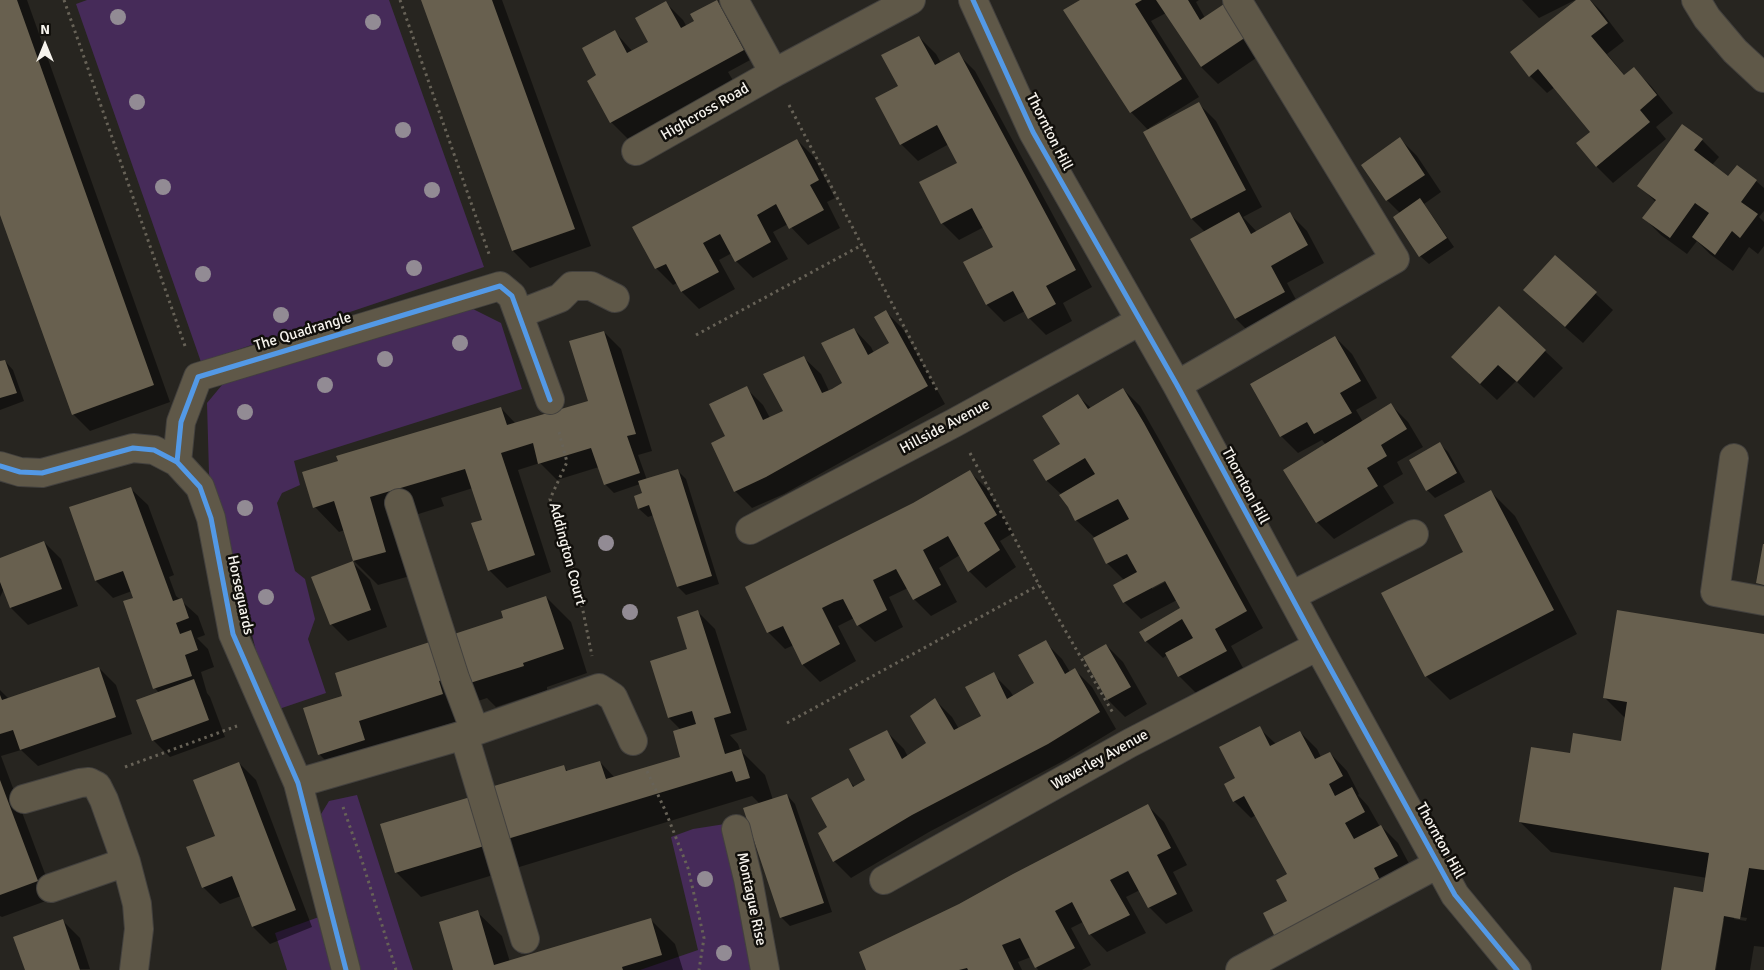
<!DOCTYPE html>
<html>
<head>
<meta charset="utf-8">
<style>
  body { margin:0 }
  #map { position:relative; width:1764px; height:970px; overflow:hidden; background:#272520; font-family:Signika,sans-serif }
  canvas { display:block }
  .north { position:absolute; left:20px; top:20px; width:50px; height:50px; -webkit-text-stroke:4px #110f0b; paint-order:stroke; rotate:0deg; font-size:14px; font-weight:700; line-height:20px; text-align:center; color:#f6f3ed }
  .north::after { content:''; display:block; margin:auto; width:18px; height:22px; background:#f6f3ed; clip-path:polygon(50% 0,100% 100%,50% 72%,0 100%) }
</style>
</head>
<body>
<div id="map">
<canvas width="1764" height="970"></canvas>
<div class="north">N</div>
</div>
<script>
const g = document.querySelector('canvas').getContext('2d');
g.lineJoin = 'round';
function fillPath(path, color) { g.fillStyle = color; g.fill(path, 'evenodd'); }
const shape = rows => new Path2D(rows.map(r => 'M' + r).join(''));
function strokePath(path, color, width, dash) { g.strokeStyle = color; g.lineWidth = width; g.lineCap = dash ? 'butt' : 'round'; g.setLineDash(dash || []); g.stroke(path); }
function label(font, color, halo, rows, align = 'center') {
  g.font = font + ' Signika,sans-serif'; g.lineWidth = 5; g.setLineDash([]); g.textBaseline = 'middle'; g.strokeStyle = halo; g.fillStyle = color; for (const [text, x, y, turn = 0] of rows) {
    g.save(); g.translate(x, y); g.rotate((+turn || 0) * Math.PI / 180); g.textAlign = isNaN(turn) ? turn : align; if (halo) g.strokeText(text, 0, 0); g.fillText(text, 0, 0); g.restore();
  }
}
fillPath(shape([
  [87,0,389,0,484,267,201,362,76,4],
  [473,309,501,323,522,389,294,461,300,485,282,493,277,503,295,571,305,579,315,619,308,639,326,693,279,709,257,655,222,512,209,474,207,403,227,379],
  [357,795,413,970,287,970,275,933,338,910,315,824,329,801],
  [725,824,758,970,640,970,698,950,671,837,693,829]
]), '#462b59');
fillPath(shape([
  [0,0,27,0,170,402,90,431,73,414,0,211],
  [422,0,502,0,591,246,530,268,513,251],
  [1083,0,1199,0,1196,2,1205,18,1224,5,1262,54,1218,84,1201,67,1166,13,1151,21,1199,97,1149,128,1150,130,1199,104,1216,121,1262,207,1243,217,1257,232,1290,214,1307,231,1324,263,1287,283,1301,309,1253,336,1236,319,1192,239,1205,232,1192,219,1145,133,1149,131,1131,112],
  [1522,0,1575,0,1539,18],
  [1579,0,1590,0,1602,12,1624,41,1607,54,1625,76,1634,69,1651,86,1673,113,1656,127,1666,139,1613,183,1596,166,1591,132,1555,87,1547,93,1530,76],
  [717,1,725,10,752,59,728,72,734,82,628,139,611,122,598,76,615,32,633,52,650,43,666,3,683,20,687,27,696,22],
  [919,37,936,54,941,63,958,54,975,71,1092,287,1063,303,1072,321,1046,335,1029,318,1025,311,1004,322,987,305,965,263,995,247,984,227,959,240,942,223,959,163,949,144,918,161,901,144,900,86],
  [1400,139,1417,156,1441,192,1424,204,1454,247,1429,264,1420,256,1400,213,1387,200],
  [797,140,814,157,835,198,827,202,840,228,808,245,788,224,773,232,788,259,753,278,736,261,732,253,719,260,735,289,699,309,682,292,677,283,673,285,656,268],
  [1702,140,1719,157,1712,165,1728,178,1756,181,1764,188,1764,211,1759,217,1764,222,1764,246,1758,254,1749,247,1733,271,1710,254,1697,241,1687,254,1661,235,1644,218,1656,202,1639,186],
  [1555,256,1613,310,1583,343,1542,307],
  [1499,308,1563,368,1534,398,1516,381,1497,400,1469,374],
  [886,312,903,329,945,404,784,494,752,508,735,491,726,436,746,388,763,405,770,418,785,412,803,357,821,374,829,391,844,383,854,329,871,347,874,353,891,344],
  [604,332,621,349,652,451,638,455,647,480,677,470,686,479,719,584,686,595,678,587,654,515,648,517,639,509,643,494,640,484,614,493,605,484,599,467,557,480,540,463,518,470,551,572,507,588,490,571,473,524,483,521,473,488,441,498,444,506,393,522,410,576,378,585,354,561,345,530,339,532,315,507,501,408,516,424,589,402],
  [1335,337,1352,354,1377,398,1356,410,1363,422,1391,405,1408,422,1423,447,1397,462,1403,474,1383,486,1394,503,1334,539,1317,522,1326,445,1322,440,1298,453,1281,436],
  [5,361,13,370,24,401,0,410,0,363],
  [1123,389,1140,406,1160,441,1263,628,1231,646,1243,668,1196,693,1179,676,1167,655,1163,658,1146,641,1182,609,1177,600,1141,619,1124,602,1124,580,1107,563,1094,537,1076,520,1062,495,1047,481,1035,461,1062,445,1078,396,1091,408],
  [1170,577,1171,579,1152,589,1152,586],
  [1440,444,1448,452,1465,482,1435,498,1427,490],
  [970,472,987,489,1013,533,1000,541,1016,567,986,588,969,571,960,555,939,568,957,602,931,616,914,599,908,588,889,597,903,627,875,642,858,625,854,618,838,626,856,661,820,682,803,665,794,645,785,649,768,632,914,504],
  [130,488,148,505,174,575,169,577,176,596,198,616,205,635,197,638,208,649,214,667,201,672,207,693,210,697,225,737,170,757,153,740,159,693,155,688,132,591,113,598,96,581,70,507],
  [1491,492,1515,516,1577,634,1450,700,1426,676,1465,552],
  [44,542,61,559,78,606,28,625,11,608,4,589,0,597,0,559],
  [353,563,370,580,387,627,348,641,331,624],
  [546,597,571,622,587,673,547,687,547,690,496,707,487,698,463,706,467,718,382,745,344,779,320,755,305,709,344,697],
  [698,612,715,629,747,730,730,735,738,744,740,750,765,775,773,800,787,795,795,804,832,912,790,926,781,917,760,804,752,796,421,897,396,872,484,804,563,766,569,772,600,762,615,778,682,757,681,730,669,718],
  [1764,635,1764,947,1754,946,1750,970,1716,970,1724,920,1722,920,1714,970,1662,970,1704,893,1707,878,1551,852,1520,822,1571,755,1622,742,1626,719,1604,697],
  [1734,916,1747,918,1746,921,1734,919],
  [1045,642,1062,659,1070,672,1075,670,1092,687,1116,729,1065,760,929,832,851,878,834,861,829,828,848,780,855,787,867,781,887,732,904,749,908,757,928,744,935,700,952,717,959,729,982,717,993,674,1010,691,1014,697,1036,684],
  [1106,645,1123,662,1147,704,1125,717,1108,700,1084,657],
  [99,668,116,685,132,734,38,766,21,750,1,756,54,898,2,917,0,916,0,690,9,699],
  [1259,728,1276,744,1300,732,1317,749,1321,757,1330,753,1347,771,1359,794,1358,795,1368,806,1380,827,1381,826,1398,843,1414,873,1288,901,1289,875,1256,815,1251,818,1234,801,1237,778],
  [239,763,256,780,312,927,270,944,253,927,241,896,220,904,203,887],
  [1147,805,1164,822,1187,865,1173,872,1193,911,1166,924,1149,907,1140,890,1126,897,1146,933,1107,952,1090,934,1083,922,1071,928,1091,965,1082,970,1038,970,1031,957,1018,962,1022,970,867,970,960,905],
  [477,912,502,936,510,962,650,919,675,944,683,970,455,970],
  [63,921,80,938,90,969,26,970]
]), '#0007');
fillPath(shape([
  [0,0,17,0,154,385,72,415,0,215],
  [421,0,492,0,575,229,512,251],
  [717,0,744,50,610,123,587,81,596,75,582,48,615,30,627,53,648,42,635,18,666,1,681,28,694,21,690,14],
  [1080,0,1142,0,1135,4,1182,79,1130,113,1063,10],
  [1156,0,1188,0,1200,20,1224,4,1246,37,1201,67],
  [1576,0,1590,0,1608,23,1591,36,1624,75,1634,67,1657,95,1640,110,1650,122,1596,167,1576,143,1590,132,1538,69,1529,77,1510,52],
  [919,36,935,65,959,52,1076,270,1046,286,1056,304,1028,319,1013,291,986,305,963,262,993,247,972,208,941,224,919,182,957,163,937,125,900,145,875,98,898,86,881,55],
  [1199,102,1246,190,1191,219,1143,132],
  [1682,124,1703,139,1694,150,1728,176,1737,165,1757,180,1741,202,1758,214,1740,238,1732,231,1715,255,1692,237,1709,213,1695,203,1670,238,1642,218,1656,200,1637,186],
  [1400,137,1425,175,1386,201,1361,165],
  [797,139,819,180,810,185,824,210,789,229,776,204,757,215,771,242,735,262,720,234,703,243,719,272,681,292,666,264,655,269,632,227],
  [1420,198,1447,238,1419,257,1393,217],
  [1239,212,1251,234,1290,212,1308,245,1271,266,1285,292,1235,319,1190,239],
  [1555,255,1597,292,1565,327,1523,290],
  [1499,306,1546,350,1517,382,1498,365,1480,384,1451,357],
  [886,310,928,386,766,477,734,492,711,443,725,436,709,404,747,386,763,420,783,411,763,374,804,356,822,393,832,389,842,383,821,343,854,328,868,355,889,343,874,317],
  [604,331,636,434,627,436,640,473,604,485,591,448,538,464,533,443,501,453,535,555,488,571,471,523,482,520,465,469,370,497,386,552,353,561,334,501,313,508,302,472,338,461,336,456,501,407,507,425,588,401,569,341],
  [1335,336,1361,381,1340,393,1352,413,1314,434,1307,422,1280,437,1250,384],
  [5,360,17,393,0,398,0,361],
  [1123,388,1144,423,1247,611,1215,629,1227,651,1178,677,1165,653,1193,638,1182,619,1145,642,1139,632,1180,608,1165,581,1123,603,1113,585,1137,572,1127,554,1106,564,1093,538,1129,519,1118,499,1075,521,1068,507,1059,495,1095,474,1085,458,1046,481,1033,460,1060,444,1042,416,1078,394,1088,409],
  [1391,403,1407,429,1381,445,1387,456,1367,468,1378,486,1316,523,1283,470],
  [1440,442,1457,473,1426,491,1409,460],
  [678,469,712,576,677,587,649,505,638,509,634,496,642,493,638,481],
  [970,470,997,515,984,523,1000,550,968,572,948,536,923,550,941,585,913,600,896,569,873,580,887,610,857,626,843,599,834,602,822,608,840,644,802,665,783,626,767,633,745,587,913,503],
  [131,487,173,601,182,598,189,618,176,623,180,634,191,630,198,650,185,655,192,676,153,689,123,601,133,598,123,571,95,581,69,507],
  [1491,490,1554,610,1425,677,1381,593,1463,552,1444,515],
  [44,541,62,589,10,608,0,582,0,558],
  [1763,544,1764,544,1764,585,1756,583],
  [353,561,371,610,330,625,311,577],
  [546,596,564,649,523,663,524,666,470,683,467,673,439,681,443,694,359,721,365,740,318,755,303,708,342,696,335,673,503,618,501,611],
  [698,610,731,713,714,718,725,754,741,749,750,778,736,782,732,771,395,873,380,824,477,795,480,804,497,798,494,786,564,765,566,771,600,761,606,779,680,757,673,731,696,724,692,711,668,718,650,661,687,649,677,617],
  [1617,610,1764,634,1764,870,1749,868,1740,919,1724,916,1715,970,1661,970,1674,887,1703,892,1709,853,1519,822,1531,747,1570,753,1573,733,1621,741,1627,702,1603,698],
  [1046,640,1065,674,1075,668,1100,712,1048,744,912,815,833,862,818,833,827,827,811,798,848,778,853,787,865,780,849,749,887,730,902,759,926,743,910,716,935,698,954,730,981,716,965,687,994,672,1007,699,1034,683,1018,655],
  [1106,644,1131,687,1107,700,1083,657],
  [99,667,116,717,20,750,13,730,0,734,0,695,2,700],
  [194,679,209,720,152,741,136,700],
  [1260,726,1270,746,1300,731,1315,759,1330,752,1343,776,1329,784,1335,796,1352,787,1365,812,1345,823,1354,839,1381,825,1398,856,1374,868,1380,880,1275,937,1263,913,1287,901,1276,880,1287,874,1244,796,1233,802,1224,784,1235,778,1219,747],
  [239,762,296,910,252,927,232,876,202,888,186,847,215,836,193,780],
  [0,780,38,881,0,895],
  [787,794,824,903,780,918,743,808],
  [1148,804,1171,848,1157,855,1177,894,1148,908,1128,871,1110,880,1130,915,1089,935,1072,902,1055,911,1075,948,1035,968,1020,938,1002,945,1014,970,968,970,967,968,959,970,866,970,859,952,959,904,1013,874],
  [478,910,494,965,651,918,662,955,622,967,623,970,453,970,439,922],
  [63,919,80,970,25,970,13,937]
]), '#68604f');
const minor = shape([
  [734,0,774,73],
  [973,0,1033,132,1177,385,1318,646,1438,864,1455,895,1517,970],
  [1696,0,1707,18,1735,51,1764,78],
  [636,151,774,73,911,0],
  [519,314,560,298,572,286,591,286,615,298],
  [1177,385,1395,259,1237,0],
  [1734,458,1715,592,1764,601],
  [177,462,181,422,198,377,500,286,512,296,550,400],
  [0,466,20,472,42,473,133,448,154,450,177,462,200,487,211,518,233,634,298,783,346,970],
  [399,503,455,678,475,731],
  [750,530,954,423,1140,321],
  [1291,596,1414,534],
  [464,735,525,939],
  [298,783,464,735,599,688,613,697,633,741],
  [24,799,80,783,89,782,97,786,104,800,126,862,137,904,139,929,134,970],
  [736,829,748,879,765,970],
  [884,880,1130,743,1318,646],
  [51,888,126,862],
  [1240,970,1438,864]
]);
strokePath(minor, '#43413e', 30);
strokePath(shape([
  [64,0,185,346],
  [400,0,489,254],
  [789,105,938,392],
  [696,335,862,245],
  [559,432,567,462,550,499,578,586,592,656],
  [970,453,1039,585,1113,713],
  [787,723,1039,585],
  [125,767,237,726],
  [647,771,665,810,688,868,704,938,699,970],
  [343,807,363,864,396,970]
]), '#676257', 3, [2.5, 4]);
strokePath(minor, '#5f5848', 28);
strokePath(shape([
  [973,0,1033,132,1177,385,1318,646,1438,864,1455,895,1517,970],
  [177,462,181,422,198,377,500,286,512,296,550,400],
  [0,466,20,472,42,473,133,448,154,450,177,462,200,487,211,518,233,634,298,783,346,970]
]), '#5399e6', 5);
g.fillStyle = '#928b94';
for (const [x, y] of [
  [118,17],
  [373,22],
  [137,102],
  [403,130],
  [163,187],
  [432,190],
  [414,268],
  [203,274],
  [281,315],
  [460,343],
  [385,359],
  [325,385],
  [245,412],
  [245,508],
  [606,543],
  [266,597],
  [630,612],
  [705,879],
  [724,953]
]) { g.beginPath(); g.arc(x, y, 8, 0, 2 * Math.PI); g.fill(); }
label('15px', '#f6f3ed', '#110f0b', [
  ["Highcross Road",705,112,-30],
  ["Thornton Hill",1049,132,63],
  ["The Quadrangle",303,332,-17],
  ["Hillside Avenue",945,427,-28],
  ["Thornton Hill",1245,486,62],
  ["Addington Court",567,554,75],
  ["Horseguards",240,595,78],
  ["Waverley Avenue",1100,760,-29],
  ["Thornton Hill",1440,841,61],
  ["Montague Rise",751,899,78]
]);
</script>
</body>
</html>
